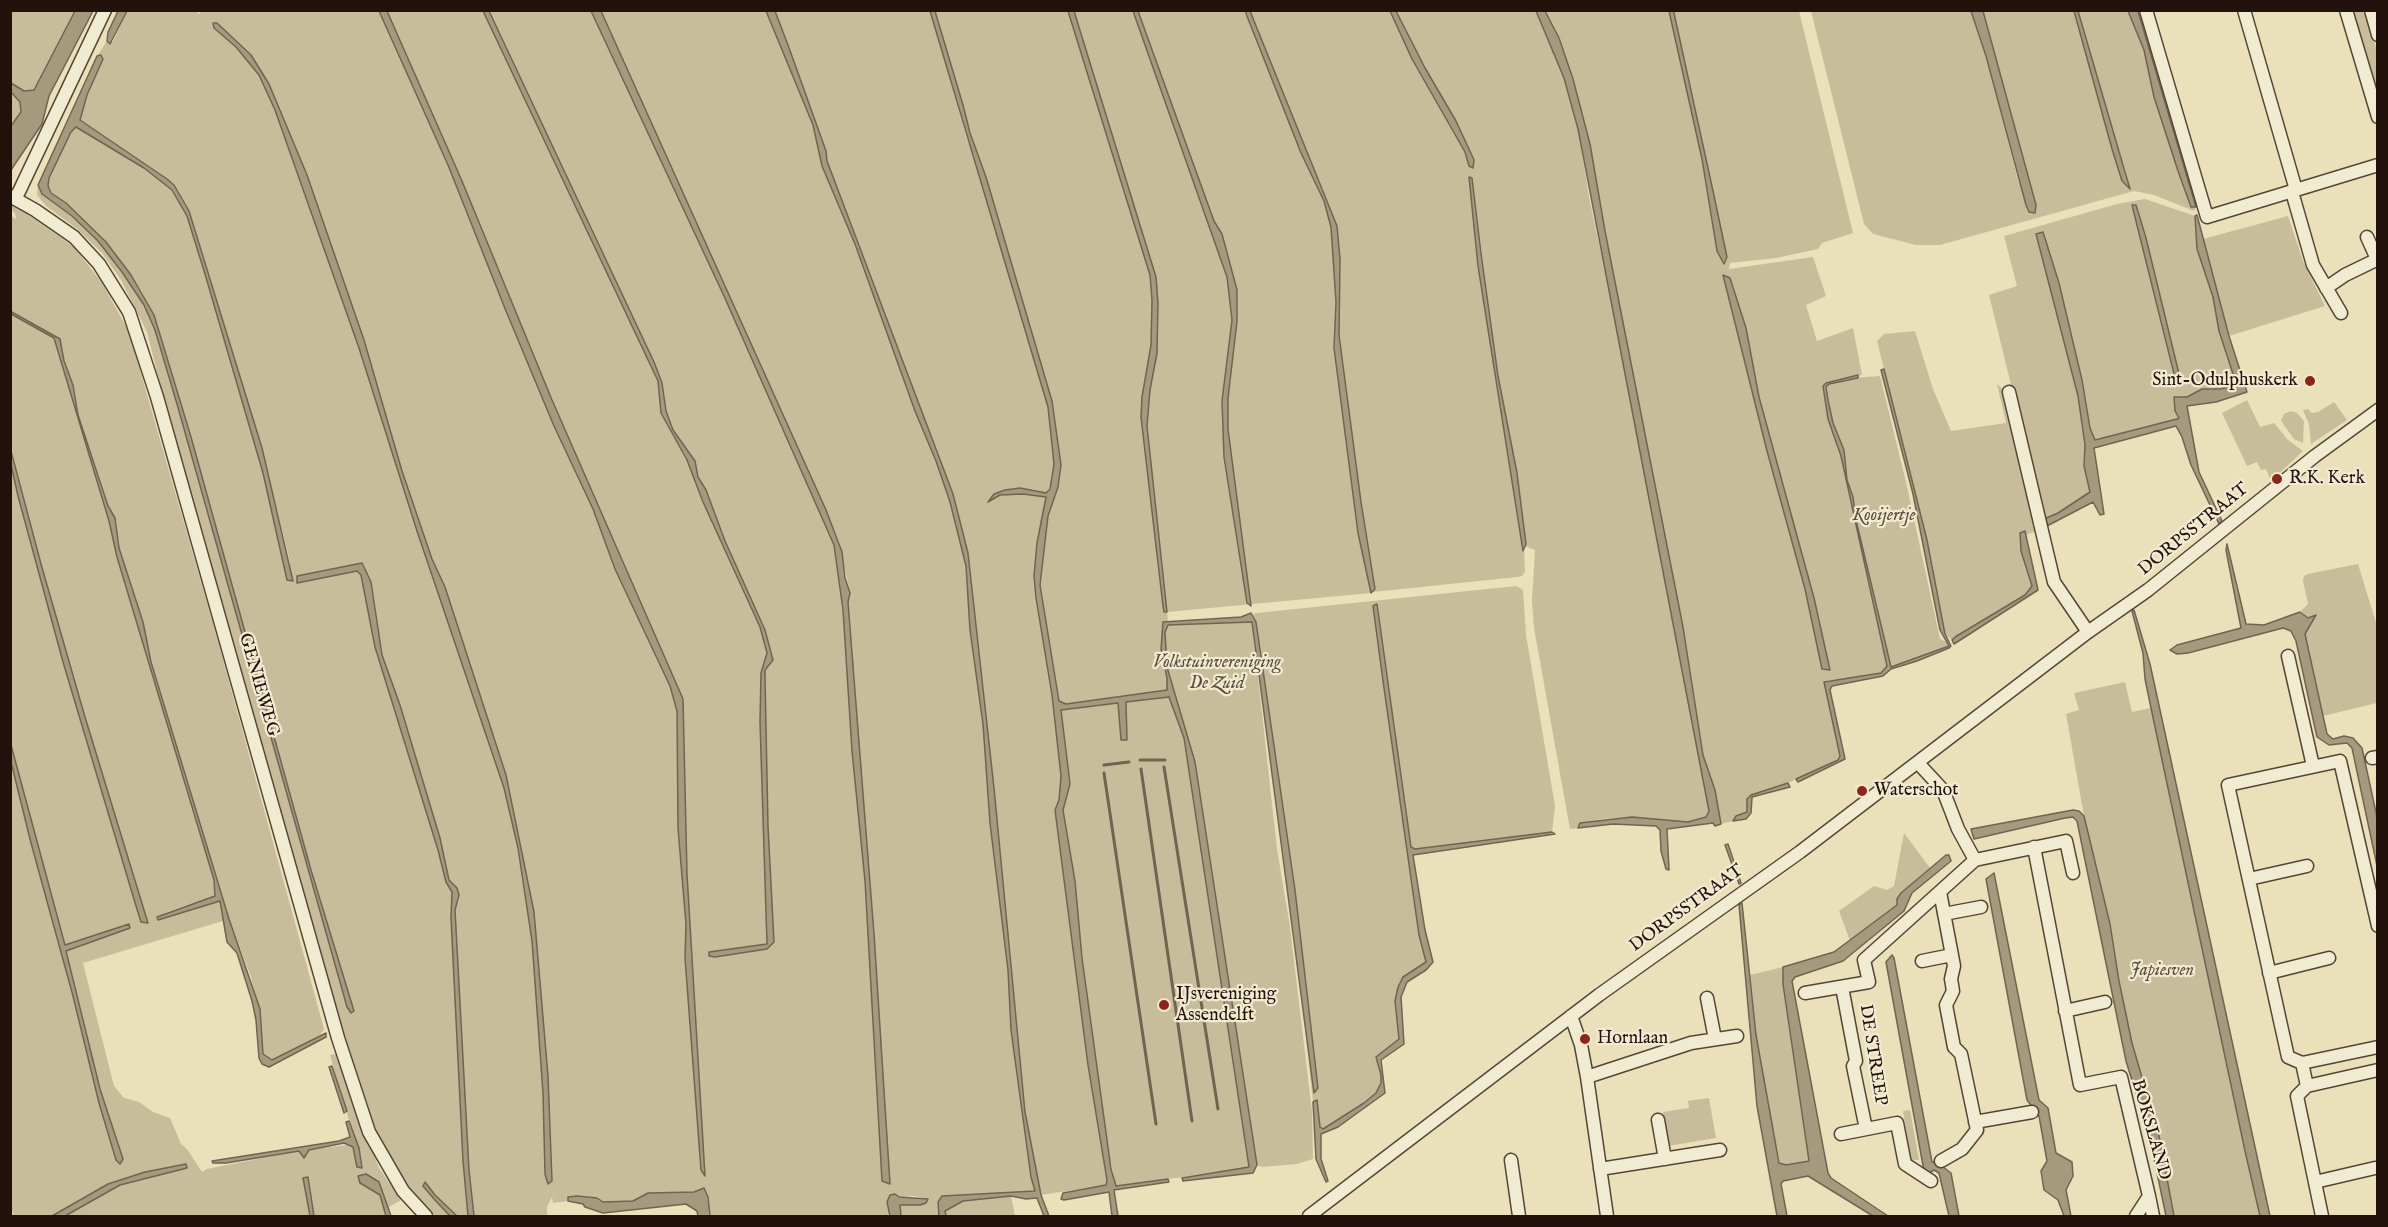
<!DOCTYPE html>
<html>
<head>
<meta charset="utf-8">
<style>
  body { margin:0 }
  #map { position:relative; width:2388px; height:1227px; overflow:hidden; background:#eae0b9; font-family:"IM FELL English",serif }
  canvas { display:block }
  .frame { position:absolute; inset:0; border:12px solid #22120b; pointer-events:none }
</style>
</head>
<body>
<div id="map">
<canvas width="2388" height="1227"></canvas>
<div class="frame"></div>
</div>
<script>
const g = document.querySelector('canvas').getContext('2d');
g.lineJoin = 'round';
function fillPath(path, color) { g.fillStyle = color; g.fill(path, 'evenodd'); }
const shape = rows => new Path2D(rows.map(r => 'M' + r).join(''));
function strokePath(path, color, width, dash) { g.strokeStyle = color; g.lineWidth = width; g.lineCap = dash ? 'butt' : 'round'; g.setLineDash(dash || []); g.stroke(path); }
function label(font, color, halo, rows, align = 'center') {
  g.font = font + ' "IM FELL English",serif'; g.lineWidth = 4.5; g.setLineDash([]); g.textBaseline = 'middle'; g.strokeStyle = halo; g.fillStyle = color; for (const [text, x, y, turn = 0] of rows) {
    g.save(); g.translate(x, y); g.rotate((+turn || 0) * Math.PI / 180); g.textAlign = isNaN(turn) ? turn : align; if (halo) g.strokeText(text, 0, 0); g.fillText(text, 0, 0); g.restore();
  }
}
fillPath(shape([
  [195,10,199,14,203,10,379,11,448,165,554,426,593,509,615,569,670,686,677,711,678,828,686,924,685,958,701,1170,705,1176,687,874,683,699,552,400,462,181,387,11,483,11,658,381,661,413,687,460,703,502,760,627,767,653,761,673,760,722,767,945,709,953,767,949,774,942,768,826,765,677,765,670,770,664,765,630,725,541,706,490,698,477,695,461,673,430,666,411,662,383,654,362,489,11,591,11,724,296,834,545,843,610,852,751,865,881,882,1180,889,1184,874,934,848,602,850,593,839,542,601,11,766,11,813,125,822,166,855,244,915,411,936,461,950,502,966,566,970,630,983,724,990,823,1008,970,1011,1030,1031,1177,1035,1191,938,1202,939,1216,901,1216,899,1205,920,1205,926,1203,928,1199,914,1196,899,1197,887,1202,890,1216,710,1216,704,1188,694,1192,648,1193,633,1201,603,1202,597,1198,568,1197,568,1201,553,1203,552,1197,547,1207,547,1216,457,1216,423,1186,450,1216,430,1216,414,1199,375,1133,356,1078,216,592,177,451,147,332,121,280,102,253,76,228,46,206,37,195,38,185,42,194,72,216,98,241,122,272,144,305,155,330,177,404,347,1007,351,1012,354,1011,311,870,191,437,154,315,131,275,66,203,51,193,48,186,49,178,71,132,76,127,144,168,172,190,187,216,205,274,263,473,287,580,290,562,262,448,189,211,167,179,80,120,87,95,103,60,101,55,97,56,107,41,110,44,114,40,127,11],
  [10,11,75,11,34,91,30,92,24,91,11,83],
  [775,11,930,11,967,139,979,171,1035,361,1048,407,1054,464,1051,486,1046,493,1020,488,1005,490,990,501,1000,495,1023,494,1047,497,1037,543,1034,576,1036,598,1052,695,1061,776,1059,800,1055,810,1107,1180,1106,1185,1041,1195,1025,1112,994,788,968,553,953,494,827,161,819,132],
  [935,11,1068,11,1150,275,1152,300,1151,345,1142,397,1141,417,1166,612,1147,426,1156,277,1074,11,1133,11,1227,277,1232,320,1222,401,1224,457,1247,602,1228,429,1228,398,1237,321,1237,290,1222,234,1214,221,1138,11,1245,11,1301,153,1324,201,1331,227,1333,246,1336,302,1334,348,1358,533,1371,593,1167,612,1168,622,1164,622,1174,625,1255,622,1253,614,1257,613,1516,586,1523,590,1526,635,1555,806,1552,832,1415,849,1411,847,1422,917,1433,962,1429,968,1408,980,1402,993,1400,1004,1403,1044,1381,1060,1385,1093,1336,1127,1323,1129,1320,1127,1317,1101,1313,1102,1295,937,1253,632,1277,849,1290,927,1312,1112,1313,1159,1297,1164,1262,1167,1257,1165,1195,762,1168,670,1184,738,1249,1168,1116,1186,1108,1150,1082,958,1075,881,1063,810,1070,784,1061,710,1040,585,1048,516,1058,487,1061,465,1052,401,986,177,970,133,963,105],
  [1126,702,1127,740,1122,740,1118,704],
  [1250,11,1390,11,1412,59,1465,152,1469,166,1474,160,1456,121,1425,68,1396,11,1536,11,1564,78,1578,129,1589,197,1618,334,1700,760,1709,811,1707,817,1688,822,1632,817,1603,819,1580,823,1578,828,1570,829,1534,628,1532,600,1535,550,1525,546,1517,473,1498,376,1472,177,1470,178,1478,266,1524,549,1525,572,1522,576,1517,577,1373,592,1375,588,1361,502,1339,335,1340,259,1337,226],
  [1545,11,1669,11,1702,159,1717,251,1724,263,1727,257,1674,11,1799,11,1853,233,1822,243,1818,249,1776,258,1730,263,1729,269,1813,257,1826,296,1806,305,1817,341,1853,328,1862,375,1826,383,1828,419,1841,456,1887,667,1881,673,1850,679,1827,680,1840,756,1838,760,1788,783,1751,795,1747,799,1747,812,1736,816,1733,821,1721,824,1715,790,1703,755,1683,627,1605,231,1590,144,1573,79,1559,38],
  [1723,276,1730,278,1746,328,1759,397,1814,598,1829,670,1823,669,1805,589,1767,451],
  [1811,11,1971,11,1986,56,2018,180,2035,213,2036,205,1983,11,2074,11,2091,73,2129,188,2126,172,2093,66,2078,11,2138,11,2196,207,2194,211,2154,195,2134,191,1940,245,1916,245,1873,234,1864,224],
  [2353,11,2367,11,2377,52,2377,97],
  [10,92,20,102,21,112,11,126],
  [2145,199,2195,216,2197,249,2213,297,2219,331,2237,386,2219,389,2202,389,2187,397,2174,397,2175,411,2180,418,2177,419,2094,440,2090,428,2082,380,2059,283,2043,233,2036,234,2078,396,2085,445,2084,466,2090,492,2058,513,2044,519,1989,295,2017,286,2004,236,2117,204],
  [2132,205,2146,238,2180,382,2175,382],
  [10,202,74,247,102,283,129,332,216,634,324,1029,320,1035,272,1060,263,1054,262,1026,251,977,229,919,151,662,143,622,119,548,115,518,108,506,78,415,73,385,64,361,60,339,11,311,11,216,16,219,15,213,11,210],
  [2288,216,2303,261,2325,306,2229,336,2203,239],
  [11,314,54,338,109,521,117,557,214,880,215,896,161,914,220,901,223,921,83,963,114,1086,124,1098,139,1102,153,1112,170,1118,181,1144,187,1149,202,1172,207,1169,303,1150,356,1144,330,1055,336,1054,379,1168,401,1200,389,1207,391,1216,65,1216,120,1185,187,1168,186,1164,145,1172,108,1184,52,1216,11,1216,13,1214,10,1203,11,762,31,843,73,996,99,1103,116,1160,120,1163,123,1159,100,1089,66,951,130,928,65,945,36,843,11,745,10,465,63,662,136,906,147,922,85,717,41,564,11,447],
  [1915,331,1933,389,1951,431,2006,423,1997,384,2006,392,2040,530,2025,535,2025,532,2020,533,2021,551,2032,586,2025,595,1952,640,1945,634,1931,557,1877,341,1884,334],
  [1880,376,1906,482,1940,639,1947,642,1949,647,1891,667,1856,520,1853,497,1847,480,1841,443,1833,423,1826,387,1829,384,1854,378],
  [2247,400,2260,427,2274,423,2288,440,2303,451,2271,481,2266,469,2261,470,2257,462,2247,466,2222,413],
  [2334,402,2347,420,2311,444,2309,424,2303,410,2308,409,2312,413,2318,412],
  [2291,411,2297,413,2304,421,2303,443,2294,439,2281,421,2284,414],
  [2358,564,2377,626,2377,703,2323,716,2305,634,2315,615,2308,618,2301,611,2308,604,2303,581,2304,576,2308,574],
  [2125,682,2132,712,2151,708,2260,1216,2174,1216,2159,1136,2132,1043,2119,981,2110,924,2084,816,2066,714,2079,710,2074,693],
  [1904,833,1930,868,1901,893,1897,905,1850,941,1839,911,1874,886,1887,890,1894,886],
  [1783,967,1783,984,1809,1161,1786,1165,1780,1163,1770,1114,1756,1035,1750,975],
  [1709,1098,1716,1138,1668,1146,1663,1112,1689,1108,1688,1101],
  [1910,1110,1919,1160,1911,1160,1903,1111],
  [1011,1196,1015,1216,946,1216,945,1211,963,1201]
]), '#c8bd9b');
const water = shape([
  [75,11,93,11,49,96,42,124,11,170,11,126,21,112,20,102,11,92,11,83,24,91,34,90,75,11],
  [118,11,127,11,110,44,107,41,108,32,118,11],
  [379,11,387,11,462,181,552,400,683,699,687,874,705,1176,701,1170,685,958,686,924,678,828,677,711,670,686,615,569,593,509,554,426,506,311,448,165,379,11],
  [483,11,489,11,654,362,662,383,666,411,673,430,695,461,698,477,706,490,725,541,765,630,773,660,765,670,765,677,768,826,774,942,767,949,715,957,709,956,709,952,767,944,760,722,761,673,767,653,760,627,703,502,687,460,661,413,658,381,483,11],
  [591,11,601,11,826,510,842,552,845,578,850,593,848,602,874,934,890,1184,882,1181,865,881,852,751,843,610,834,545,724,296,591,11],
  [766,11,775,11,788,45,826,151,827,161,953,494,968,553,994,788,1025,1112,1041,1195,1049,1216,1044,1216,1037,1198,1026,1199,1011,1196,963,1201,945,1211,946,1216,939,1216,938,1202,942,1196,1035,1191,1031,1177,1011,1030,1008,970,990,823,983,724,970,630,966,566,950,502,936,461,915,411,855,244,822,166,813,125,766,11],
  [930,11,935,11,963,105,970,133,986,177,1052,401,1061,465,1058,487,1048,516,1040,585,1059,701,1066,704,1167,690,1167,678,1161,649,1163,622,1241,617,1251,613,1256,622,1295,890,1318,1088,1314,1093,1252,622,1168,625,1165,632,1167,667,1195,762,1257,1165,1253,1173,1183,1181,1182,1178,1249,1167,1184,738,1169,697,1126,702,1127,740,1121,740,1118,703,1061,710,1070,784,1063,810,1075,881,1082,958,1111,1169,1116,1186,1168,1179,1169,1182,1114,1190,1118,1216,1112,1216,1109,1192,1064,1200,1061,1199,1063,1193,1106,1185,1107,1180,1088,1065,1055,810,1059,800,1061,776,1052,695,1036,598,1034,576,1037,543,1046,497,1023,494,1000,495,988,502,994,494,1005,490,1020,488,1046,493,1050,489,1054,464,1048,407,930,11],
  [1068,11,1074,11,1156,277,1158,303,1157,353,1150,390,1147,426,1167,612,1164,612,1163,606,1141,417,1142,397,1151,345,1152,300,1150,275,1068,11],
  [1133,11,1138,11,1214,221,1222,234,1237,290,1237,321,1228,398,1228,429,1251,606,1247,603,1224,457,1222,401,1232,320,1227,277,1133,11],
  [1245,11,1250,11,1337,226,1340,259,1339,335,1361,502,1375,589,1371,593,1358,533,1334,348,1336,302,1331,227,1324,201,1301,153,1245,11],
  [1390,11,1396,11,1425,68,1456,121,1474,160,1473,168,1469,166,1465,152,1412,59,1390,11],
  [1536,11,1545,11,1559,38,1573,79,1590,144,1605,231,1683,627,1703,755,1715,790,1721,824,1715,826,1713,823,1667,829,1669,870,1666,869,1661,851,1660,830,1656,826,1613,824,1578,828,1580,823,1632,817,1688,822,1706,817,1709,811,1578,129,1564,78,1536,11],
  [1669,11,1674,11,1674,13,1713,191,1727,257,1724,264,1717,251,1702,159,1669,11],
  [1971,11,1983,11,2036,205,2035,213,2029,212,2026,205,1986,56,1971,11],
  [2074,11,2078,11,2130,189,2122,181,2112,149,2074,11],
  [2128,11,2138,11,2196,207,2191,207,2178,171,2154,97,2144,50,2128,11],
  [213,23,217,23,251,55,269,84,307,175,364,340,402,471,432,559,445,587,506,775,534,912,548,1076,552,1181,548,1184,545,1174,543,1093,532,941,518,848,504,788,417,531,359,348,275,110,259,75,236,47,214,28,213,23],
  [101,55,103,59,87,95,80,120,167,179,174,185,189,211,262,448,293,581,287,580,263,473,205,274,187,216,172,190,144,168,76,127,71,132,49,178,48,186,51,193,66,203,106,242,131,275,154,315,191,437,311,870,354,1011,351,1013,347,1007,177,404,155,330,144,305,122,272,98,241,72,216,42,194,38,185,97,56,101,55],
  [1469,177,1472,178,1481,253,1498,376,1517,473,1526,544,1523,551,1478,266,1469,177],
  [2132,205,2136,205,2146,238,2181,382,2176,382,2132,205],
  [2197,215,2229,336,2247,392,2216,402,2187,406,2199,472,2222,521,2219,524,2191,465,2182,437,2176,426,2094,448,2104,514,2100,515,2093,502,2045,527,2044,519,2058,513,2090,492,2084,466,2085,445,2078,396,2036,234,2043,232,2059,283,2082,380,2090,428,2095,440,2177,419,2179,418,2175,411,2174,397,2187,397,2202,389,2219,389,2237,386,2219,331,2213,297,2197,249,2195,216,2197,215],
  [1723,275,1730,278,1746,328,1759,397,1814,598,1830,670,1822,669,1805,589,1767,451,1723,275],
  [10,311,60,339,64,361,73,385,78,415,108,506,115,518,119,548,143,622,151,662,229,919,260,1009,263,1054,272,1060,326,1033,326,1037,269,1067,262,1064,259,1058,256,1020,252,1001,237,953,227,942,220,901,158,920,157,917,215,896,214,880,117,557,109,521,54,338,11,314,10,311],
  [1884,369,1927,540,1945,634,1951,646,1949,648,1917,661,1891,669,1883,676,1832,686,1830,690,1845,759,1798,782,1796,779,1838,760,1840,756,1824,682,1881,673,1887,666,1841,456,1828,419,1823,386,1826,383,1858,375,1858,378,1829,384,1826,387,1828,400,1833,423,1844,450,1847,480,1853,497,1856,520,1891,667,1949,646,1940,630,1913,494,1881,370,1884,369],
  [10,447,41,564,85,717,148,923,141,922,136,906,63,662,18,496,11,465,10,447],
  [2025,531,2038,590,1954,644,1952,640,1955,637,2025,595,2032,586,2021,551,2020,533,2025,531],
  [2227,544,2246,624,2264,625,2300,612,2308,618,2316,615,2305,634,2327,734,2333,739,2344,736,2353,738,2362,748,2377,817,2377,866,2352,748,2347,743,2329,745,2317,737,2296,641,2291,631,2283,628,2188,653,2177,654,2170,650,2177,645,2241,628,2226,550,2227,544],
  [362,563,371,582,382,655,400,705,440,838,449,880,457,888,459,895,455,910,469,1170,474,1216,468,1216,463,1161,451,918,452,892,446,882,438,850,375,647,361,575,357,571,297,583,297,576,362,563],
  [1377,604,1411,847,1415,849,1552,832,1555,834,1413,855,1425,930,1433,962,1426,970,1407,982,1401,997,1404,1044,1381,1060,1385,1093,1338,1127,1321,1134,1321,1159,1328,1181,1326,1182,1316,1159,1313,1102,1317,1100,1320,1127,1323,1129,1364,1103,1376,1093,1381,1083,1381,1075,1376,1057,1399,1039,1395,1001,1398,987,1403,977,1426,962,1419,935,1383,681,1373,606,1377,604],
  [2134,610,2150,664,2270,1216,2260,1216,2245,1151,2151,708,2145,679,2143,653,2132,611,2134,610],
  [11,745,65,945,129,924,130,928,66,951,100,1089,123,1159,120,1164,116,1160,99,1103,73,996,31,843,11,762,11,745],
  [1788,783,1790,787,1752,797,1751,813,1746,819,1733,821,1736,816,1747,812,1747,799,1751,795,1788,783],
  [2073,810,2079,811,2084,816,2110,924,2119,981,2132,1043,2159,1136,2174,1216,2166,1216,2149,1135,2126,1061,2077,821,2073,817,2065,818,1974,839,1971,829,2073,810],
  [1728,844,1741,883,1739,884,1725,845,1728,844],
  [1946,855,1949,855,1951,861,1912,893,1904,911,1843,961,1795,977,1792,981,1828,1173,1831,1178,1888,1216,1873,1216,1808,1176,1783,1181,1781,1184,1787,1216,1777,1216,1757,1106,1739,905,1742,903,1756,1035,1779,1163,1786,1165,1809,1161,1783,984,1783,967,1834,952,1897,905,1897,899,1901,893,1946,855],
  [1994,873,2039,1100,2048,1108,2056,1153,2072,1162,2073,1176,2066,1190,2071,1216,2064,1216,2058,1200,2044,1190,2041,1171,2047,1161,2039,1116,2027,1100,1986,879,1994,873],
  [1892,955,1894,958,1932,1162,1938,1163,1951,1173,1959,1216,1949,1216,1939,1173,1934,1170,1926,1175,1924,1171,1886,962,1892,955],
  [332,1066,347,1111,344,1113,329,1067,332,1066],
  [349,1121,359,1148,362,1168,357,1167,353,1147,344,1143,309,1150,304,1158,299,1151,226,1163,213,1163,212,1161,339,1141,350,1137,346,1122,349,1121],
  [186,1164,187,1168,120,1185,65,1216,52,1216,108,1184,145,1172,186,1164],
  [366,1174,379,1182,391,1216,386,1216,380,1195,360,1183,358,1176,366,1174],
  [308,1177,314,1216,310,1216,303,1178,308,1177],
  [425,1182,435,1195,457,1216,450,1216,434,1199,423,1186,425,1182],
  [704,1188,708,1197,710,1216,698,1216,697,1211,686,1204,603,1213,585,1207,583,1204,568,1201,568,1197,577,1196,597,1198,603,1202,633,1201,648,1193,694,1192,704,1188],
  [895,1194,899,1197,928,1199,926,1203,920,1205,900,1205,901,1216,890,1216,887,1202,890,1195,895,1194]
]);
fillPath(water, '#a69a7e');
strokePath(water, '#716450', 1.5);
strokePath(shape([
  [1140,760,1165,760],
  [1104,765,1129,762],
  [1164,767,1218,1109],
  [1141,769,1192,1121],
  [1104,773,1156,1124]
]), '#716450', 3);
const minor = shape([
  [2146,10,2207,217,2378,165],
  [2244,10,2296,190],
  [2346,10,2378,117],
  [2371,10,2378,35],
  [2292,192,2313,265,2341,313],
  [10,196,35,210,74,237,99,264,129,312,157,397,338,1038,369,1132,403,1191,426,1216],
  [16,198,105,10],
  [2367,237,2377,259],
  [2326,288,2345,275,2378,259],
  [2009,392,2054,582,2088,632],
  [2288,656,2313,766],
  [2372,758,2378,757],
  [1918,763,1943,790,1958,829,1975,860],
  [2034,847,2080,1085,2121,1077,2149,1196,2136,1216],
  [2249,879,2307,866],
  [1940,892,1954,966,1951,979,1953,991,1946,1005,1954,1047,1961,1054,1977,1130,1962,1149,1941,1161],
  [1944,914,1981,907],
  [1922,961,1952,955],
  [2269,973,2329,958],
  [1842,987,1856,1061,1853,1066,1866,1129],
  [1805,993,1869,982,1864,960,1975,860,2066,841,2073,873],
  [1707,998,1715,1039],
  [2065,1011,2105,1002],
  [1571,1016,1581,1045,1587,1077,1607,1216],
  [2302,1063,2288,1057,2228,785,2340,761,2378,926],
  [2302,1063,2378,1047],
  [2302,1063,2307,1086],
  [1587,1077,1691,1043,1737,1036],
  [2307,1086,2297,1096,2322,1216],
  [2307,1086,2378,1070],
  [1658,1120,1665,1159],
  [1975,1122,2032,1112],
  [1841,1134,1897,1123,1905,1164,1931,1181],
  [1511,1160,1519,1216],
  [1600,1169,1720,1150],
  [2315,1182,2375,1168],
  [2149,1196,2153,1216],
  [1309,1216,1599,995,1800,852,2088,632,2148,590,2315,456,2378,410]
]);
strokePath(minor, '#544636', 15);
strokePath(minor, '#f1ebd2', 12);
for (const [x, y, r, color] of [
  [2310,381,6,"#8f2418"],
  [2277,479,6,"#8f2418"],
  [1862,791,6,"#8f2418"],
  [1164,1005,6,"#8f2418"],
  [1585,1039,6,"#8f2418"]
]) { const dot = new Path2D(); dot.arc(x, y, r, 0, 2 * Math.PI); g.fillStyle = color; g.fill(dot); strokePath(dot, '#f1ebd2', 2); }
label('18px', '#22120b', '#f1ebd2', [
  ["Sint-Odulphuskerk",2298,381,"right"],
  ["R.K. Kerk",2289,479],
  ["Waterschot",1874,791],
  ["IJsvereniging",1176,995],
  ["Assendelft",1176,1016],
  ["Hornlaan",1597,1039]
], 'left');
label('italic 18px', '#5c4e3d', '#f1ebd2', [
  ["Kooijertje",1884,516],
  ["Volkstuinvereniging",1217,663],
  ["De Zuid",1217,684],
  ["Japiesven",2162,971]
]);
label('18px', '#22120b', '#f1ebd2', [
  ["DORPSSTRAAT",2194,530,-39],
  ["GENIEWEG",258,685,74],
  ["DORPSSTRAAT",1687,909,-36],
  ["DE STREEP",1872,1055,81],
  ["BOKSLAND",2150,1130,74]
]);
</script>
</body>
</html>
